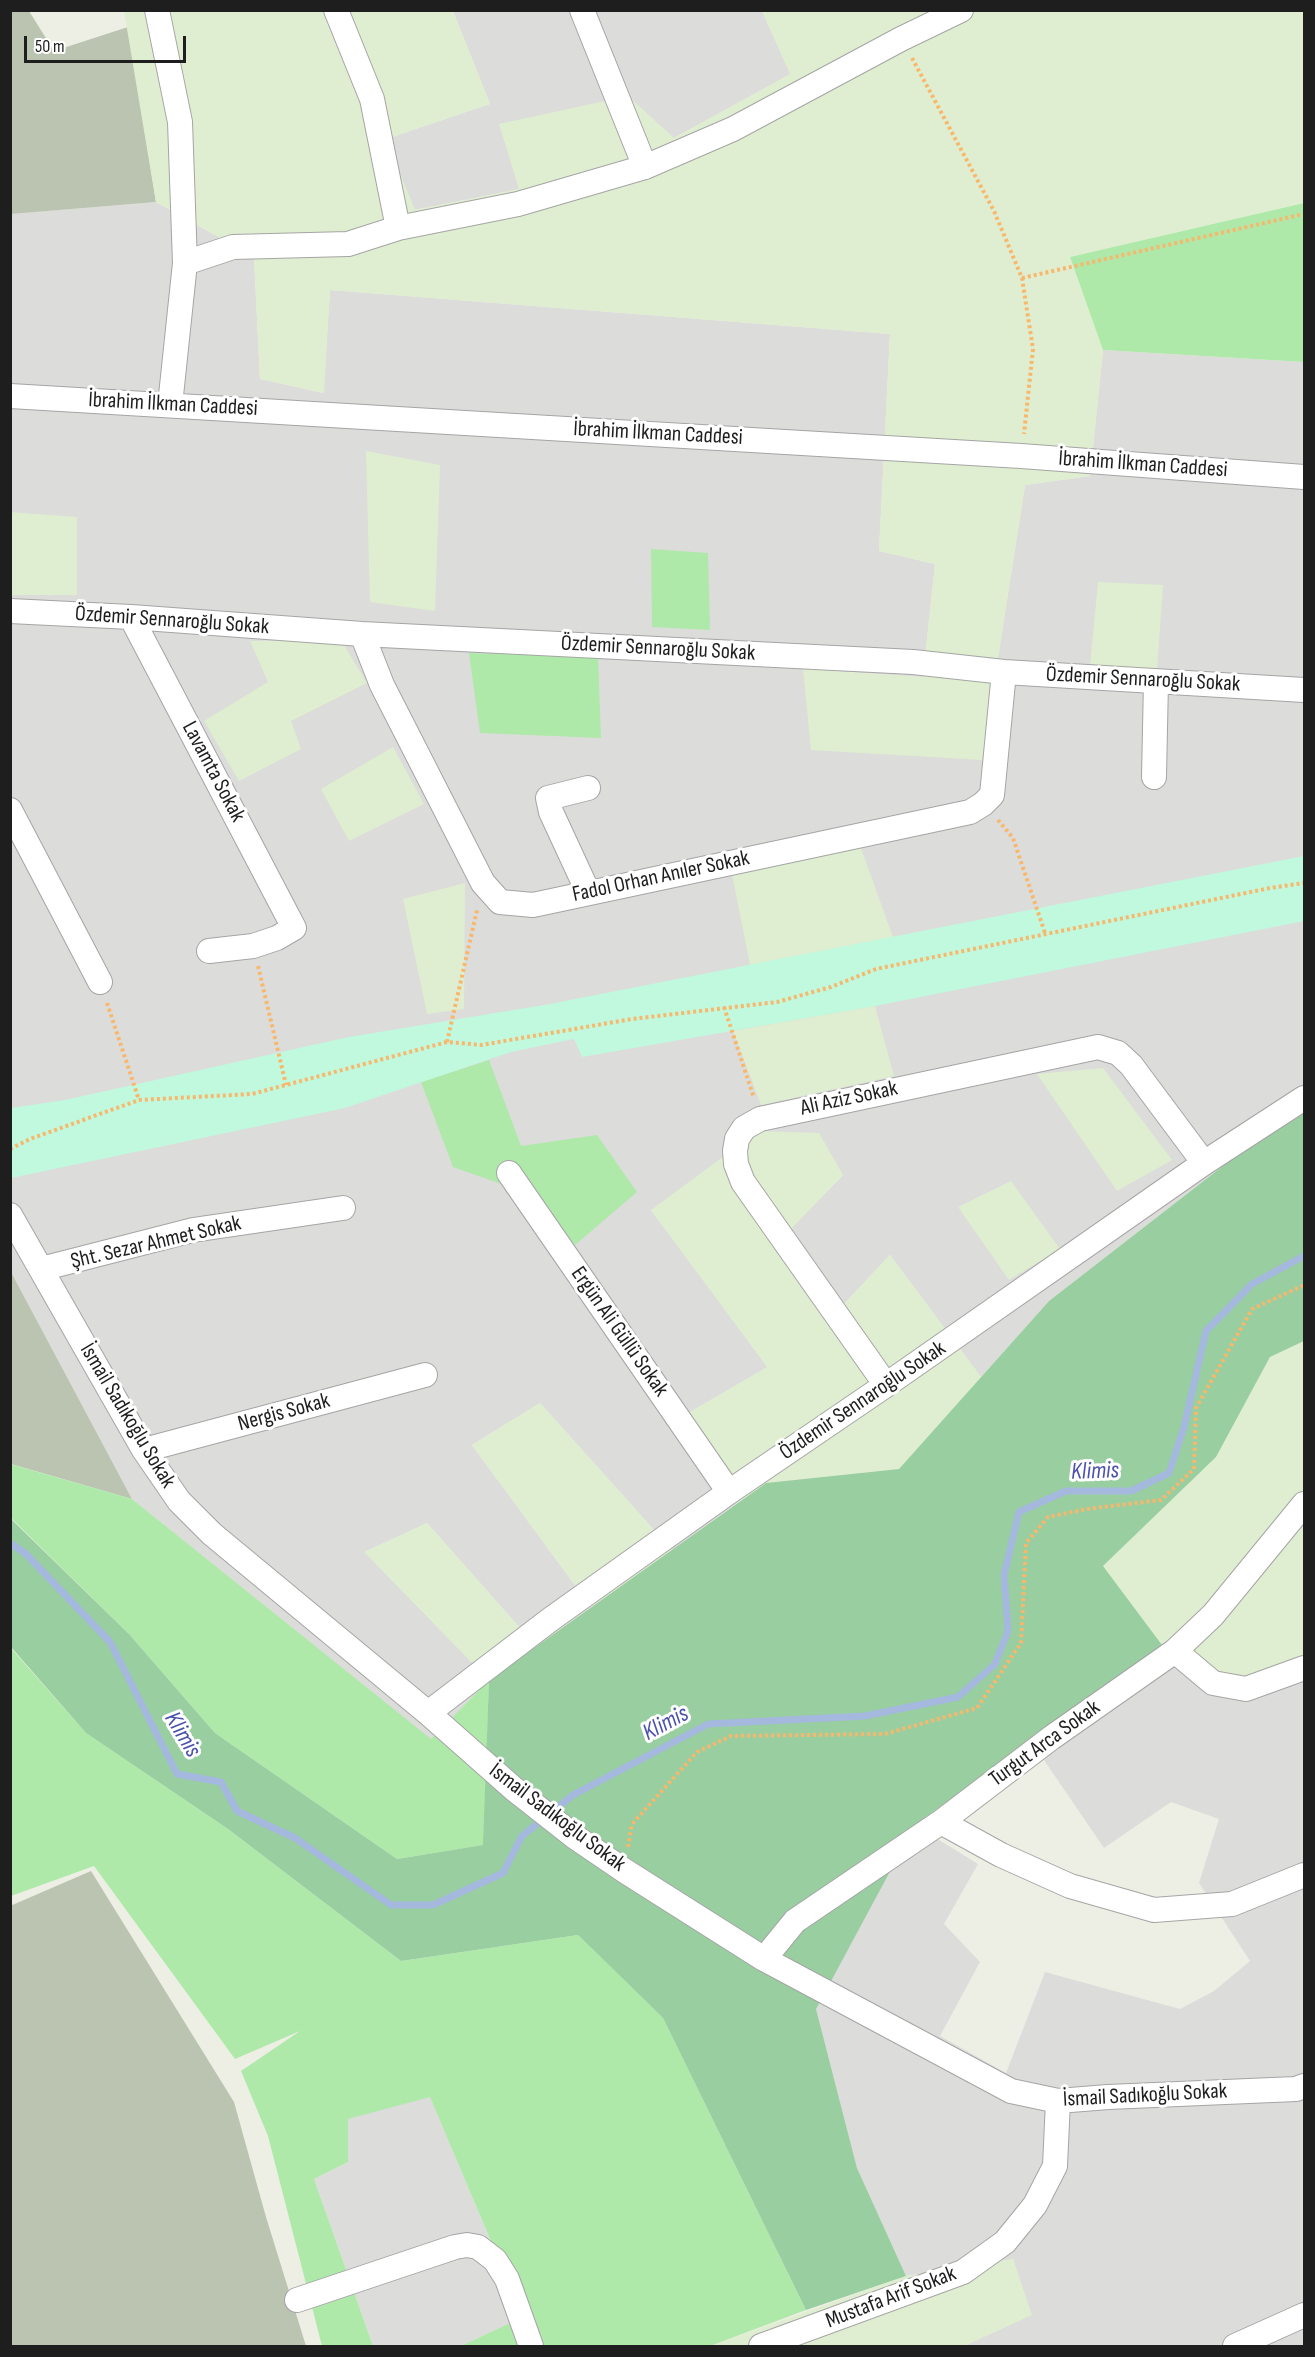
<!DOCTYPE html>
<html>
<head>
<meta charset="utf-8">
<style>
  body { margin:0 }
  #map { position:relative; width:1315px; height:2357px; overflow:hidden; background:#eeefe4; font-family:"Sofia Sans Condensed",sans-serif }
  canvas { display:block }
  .frame { position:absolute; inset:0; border:12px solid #1e1e1e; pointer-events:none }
  .scale { position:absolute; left:24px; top:36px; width:162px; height:27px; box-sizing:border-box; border:3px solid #1e1e1e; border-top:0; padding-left:8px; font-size:18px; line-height:21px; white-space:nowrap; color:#1e1e1e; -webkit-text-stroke:4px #fff; paint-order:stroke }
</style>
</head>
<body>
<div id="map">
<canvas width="1315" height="2357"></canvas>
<div class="frame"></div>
<div class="scale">50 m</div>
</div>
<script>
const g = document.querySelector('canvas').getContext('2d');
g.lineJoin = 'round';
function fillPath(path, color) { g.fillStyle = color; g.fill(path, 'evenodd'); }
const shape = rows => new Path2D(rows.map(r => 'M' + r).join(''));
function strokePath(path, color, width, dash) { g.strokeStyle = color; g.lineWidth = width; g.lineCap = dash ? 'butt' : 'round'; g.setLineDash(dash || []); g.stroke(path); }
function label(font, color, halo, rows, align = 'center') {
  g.font = font + ' "Sofia Sans Condensed",sans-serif'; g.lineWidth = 6; g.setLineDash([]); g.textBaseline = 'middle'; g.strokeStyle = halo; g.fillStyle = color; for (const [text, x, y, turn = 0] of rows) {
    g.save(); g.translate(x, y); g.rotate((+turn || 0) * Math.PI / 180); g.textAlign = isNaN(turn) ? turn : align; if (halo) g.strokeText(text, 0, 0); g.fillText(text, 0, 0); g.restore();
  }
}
fillPath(shape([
  [453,11,762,11,791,74,674,138,500,124,520,189,414,210,386,139,490,104],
  [156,202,254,257,260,379,323,393,330,290,890,334,879,551,935,564,923,677,804,669,982,760,1025,485,1090,476,1103,350,1304,362,1304,1103,1049,1301,981,1377,890,1255,844,1304,789,1230,843,1175,651,1210,768,1367,685,1415,740,1501,672,1550,540,1403,472,1445,591,1607,536,1646,427,1523,365,1552,489,1680,431,1740,132,1499,11,1272,10,214],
  [1162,1645,1213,1691,1304,1660,1304,2346,964,2346,1031,2315,1013,2259,906,2276,857,2168,816,2010,769,1931,915,1825,978,1864,944,1924,980,1962,940,2036,1006,2073,1045,1972,1180,2009,1214,1991,1250,1961,1199,1883,1219,1819,1171,1802,1104,1848,1031,1741],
  [430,2096,523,2318,461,2346,373,2346,314,2179,348,2162,347,2119]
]), '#dcdcdb');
fillPath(shape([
  [11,11,29,11,54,51,128,27,156,202,11,214],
  [11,1272,132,1499,11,1464],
  [91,1871,234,2102,266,2217,306,2346,11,2346,10,1906]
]), '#bbc4b0');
fillPath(shape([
  [124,11,453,11,490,104,386,139,415,210,519,189,499,124,628,96,674,138,790,74,762,11,1304,11,1304,203,1070,257,1103,350,1090,476,1025,485,982,760,811,750,803,669,923,677,935,564,879,551,890,334,330,290,324,393,260,379,254,257,156,202],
  [366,451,440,465,435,611,370,602],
  [10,512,77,517,77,595,11,595],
  [1098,582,1163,585,1157,669,1090,666],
  [341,640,367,683,291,721,301,749,239,781,204,721,268,682,250,641],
  [393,747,424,804,349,841,321,789],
  [858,840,893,937,750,965,732,874],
  [465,883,464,1009,427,1014,403,899],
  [875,1006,894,1076,761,1105,733,1031],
  [1103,1068,1172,1160,1117,1191,1037,1074],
  [758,1131,819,1133,843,1175,789,1231,844,1304,890,1255,981,1377,899,1469,766,1483,740,1501,685,1415,767,1367,651,1210],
  [1011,1181,1060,1249,1009,1280,958,1207],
  [1304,1341,1304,1660,1213,1691,1162,1645,1103,1566,1216,1457,1270,1357],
  [540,1403,672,1550,591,1607,472,1445],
  [427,1523,536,1646,489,1680,364,1552],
  [1013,2259,1032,2315,964,2346,710,2346,906,2276]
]), '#dfeed0');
fillPath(shape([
  [1304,203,1304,362,1103,350,1070,257],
  [651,549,708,553,710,630,652,627],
  [469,653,598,657,601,738,480,733],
  [489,1060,521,1146,597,1135,637,1192,575,1245,538,1197,453,1167,421,1082],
  [10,1464,132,1499,431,1739,489,1680,484,1845,397,1859,215,1733,129,1634,11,1518],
  [10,1647,86,1733,228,1829,401,1961,578,1935,663,2018,806,2310,710,2346,461,2346,523,2317,430,2097,348,2119,348,2162,314,2179,373,2346,322,2346,268,2136,241,2071,300,2031,235,2059,94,1866,11,1896]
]), '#aee9aa');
fillPath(shape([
  [1304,1103,1304,1341,1270,1357,1216,1457,1103,1566,1162,1645,915,1825,816,2009,857,2168,906,2276,806,2310,663,2018,578,1935,401,1961,228,1829,86,1733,11,1647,10,1518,129,1634,215,1733,397,1859,483,1845,489,1680,766,1483,899,1469,1049,1301]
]), '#99cea0');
fillPath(shape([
  [1304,856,1304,921,875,1006,582,1057,574,1039,511,1052,345,1108,11,1178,11,1108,65,1100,349,1037,550,1004]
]), '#c1f9de');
strokePath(shape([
  [10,1543,26,1554,110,1642,177,1774,221,1782,237,1811,295,1838,391,1905,433,1905,503,1873,522,1836,543,1819],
  [552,1812,573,1795,708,1724,865,1716,958,1697,995,1664,1008,1631,1004,1575,1019,1512,1066,1491,1131,1491,1169,1473,1184,1427,1206,1331,1252,1284,1304,1256]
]), '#a5b8dd', 7);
const minor = shape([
  [157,10,180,122,185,263,170,405],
  [336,10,372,99,398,228],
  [582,10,645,167],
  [185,263,233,247,348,244,398,228,518,204,645,167,733,129,901,39,961,10],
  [10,396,1021,456,1304,477],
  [10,611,131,617,362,634,913,662,1004,672,1304,690],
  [131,617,294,928,277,938,253,946,209,951],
  [362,634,382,685,483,883,500,902,533,905,970,812,983,804,992,795,1004,672],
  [1154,777,1156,681],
  [588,788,548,798,551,812,588,892],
  [10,810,100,982],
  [509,1173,729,1492],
  [10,1215,144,1450,179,1501,212,1534,428,1713,514,1789,575,1837,625,1871,764,1959,1011,2091,1058,2101,1108,2097,1296,2089,1304,2086],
  [41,1269,193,1230,343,1208],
  [886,1385,743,1182,736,1164,735,1151,737,1139,744,1128,760,1119,1098,1047,1118,1053,1131,1065,1204,1163],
  [144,1450,425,1375],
  [1175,1651,1213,1683,1246,1689,1304,1668],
  [428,1713,551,1619,729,1492,886,1385,1204,1163,1304,1098],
  [941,1822,1001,1855,1070,1886,1154,1910,1232,1904,1304,1875],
  [764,1959,795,1921,941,1822,1051,1738,1175,1651,1213,1615,1304,1504],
  [297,2300,455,2247,467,2245,478,2247,495,2260,507,2279,531,2346],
  [761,2346,963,2272,1005,2242,1035,2205,1055,2166,1058,2101],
  [1235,2346,1304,2315]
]);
strokePath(minor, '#a5a5a5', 26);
strokePath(shape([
  [912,58,994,211,1022,278,1033,349,1024,434],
  [1022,278,1304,214],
  [998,820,1013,838,1045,933],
  [258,966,286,1085],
  [107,1003,139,1100],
  [724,1007,754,1098],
  [447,1042,477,910],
  [10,1149,30,1139,139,1100,252,1094,447,1042,481,1045,632,1019,777,1002,831,987,876,969,1270,888,1304,883],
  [628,1847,632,1824,697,1752,731,1736,885,1734,977,1708,1021,1643,1026,1543,1048,1517,1087,1509,1161,1500,1194,1469,1196,1408,1252,1309,1302,1286,1304,1283]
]), '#f9b76b', 4, [3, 3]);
strokePath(minor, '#fff', 24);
label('22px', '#1e1e1e', '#fff', [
  ["İbrahim İlkman Caddesi",173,405,3],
  ["İbrahim İlkman Caddesi",658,434,3],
  ["İbrahim İlkman Caddesi",1143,465,4],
  ["Özdemir Sennaroğlu Sokak",172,621,4],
  ["Özdemir Sennaroğlu Sokak",658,649,3],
  ["Özdemir Sennaroğlu Sokak",1143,680,3],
  ["Lavamta Sokak",213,772,62],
  ["Fadol Orhan Anıler Sokak",661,877,-12],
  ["Ali Aziz Sokak",849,1099,-12],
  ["Şht. Sezar Ahmet Sokak",156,1243,-13],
  ["Ergün Ali Güllü Sokak",619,1332,55],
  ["Özdemir Sennaroğlu Sokak",863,1401,-34],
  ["Nergis Sokak",284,1413,-15],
  ["İsmail Sadıkoğlu Sokak",127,1416,59],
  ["Turgut Arca Sokak",1045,1744,-36],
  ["İsmail Sadıkoğlu Sokak",557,1818,37],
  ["İsmail Sadıkoğlu Sokak",1145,2096,-3],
  ["Mustafa Arif Sokak",891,2298,-21]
]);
label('italic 24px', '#4b52ae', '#fff', [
  ["Klimis",1095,1472,-2],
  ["Klimis",666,1724,-28],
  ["Klimis",182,1735,59]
]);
</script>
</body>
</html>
